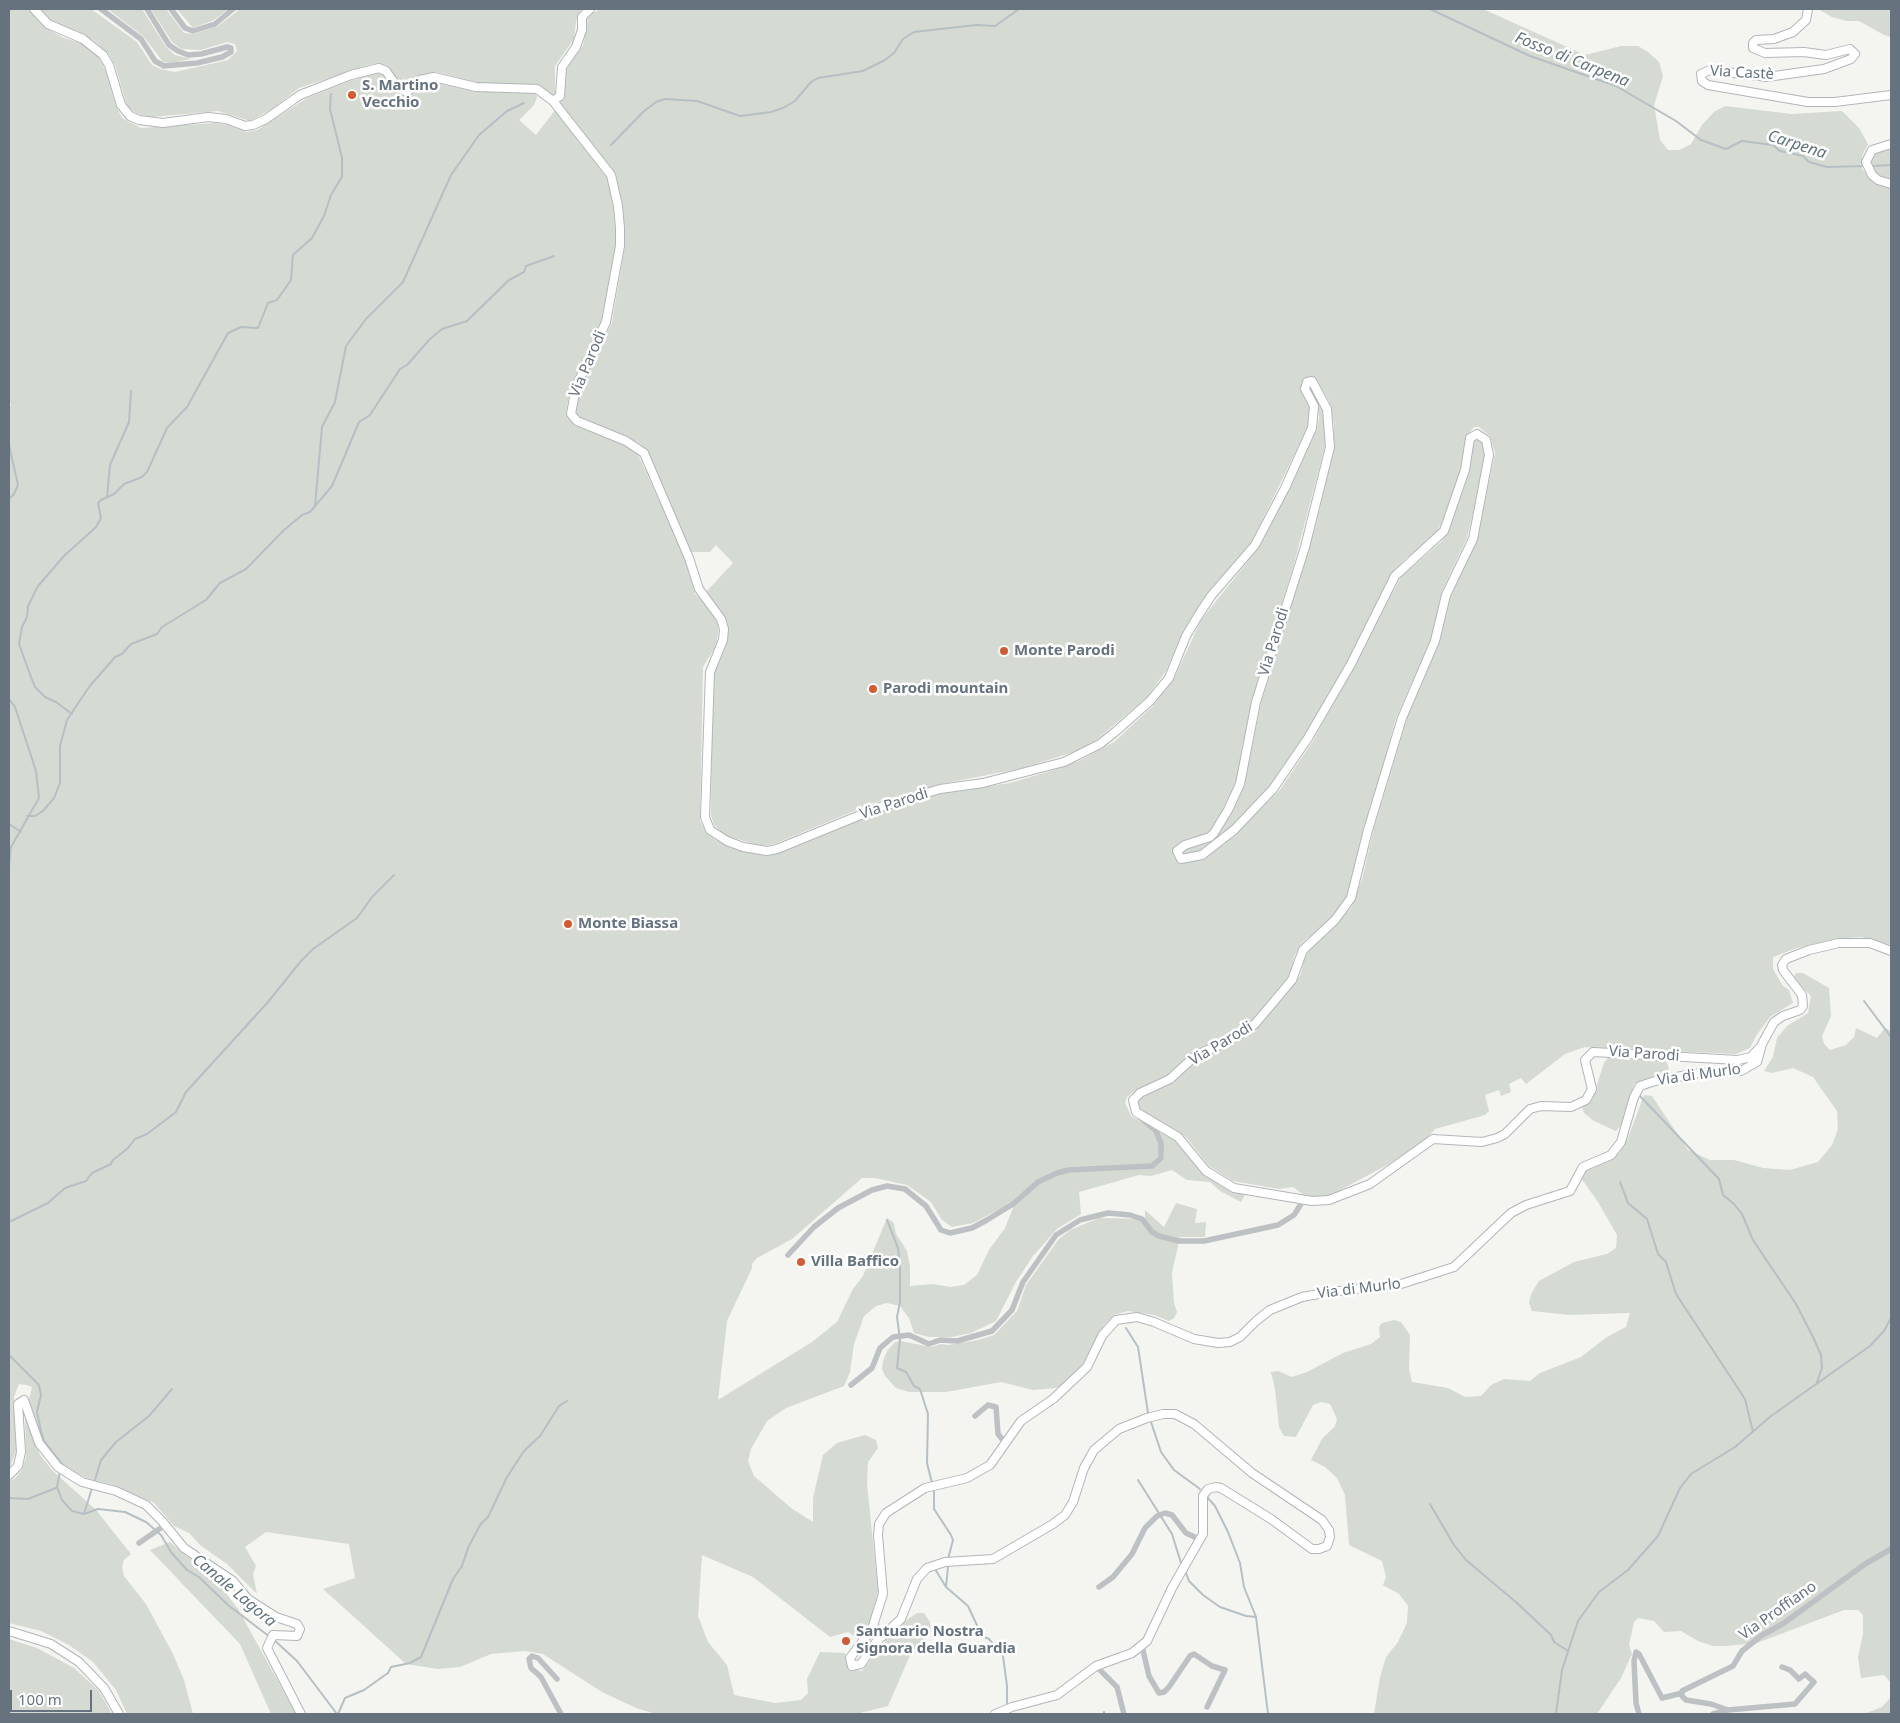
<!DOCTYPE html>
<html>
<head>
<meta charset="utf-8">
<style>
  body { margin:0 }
  #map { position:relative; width:1900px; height:1723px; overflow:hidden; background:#f4f4f0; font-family:"Noto Sans",sans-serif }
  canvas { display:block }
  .frame { position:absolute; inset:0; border:10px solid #66737f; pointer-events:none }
  .scale { position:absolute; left:10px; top:1690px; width:82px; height:22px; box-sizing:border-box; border:2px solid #66737f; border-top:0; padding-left:6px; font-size:15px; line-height:18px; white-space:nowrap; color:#66737f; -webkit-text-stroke:4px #fff; paint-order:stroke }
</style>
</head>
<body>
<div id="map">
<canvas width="1900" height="1723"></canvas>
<div class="frame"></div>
<div class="scale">100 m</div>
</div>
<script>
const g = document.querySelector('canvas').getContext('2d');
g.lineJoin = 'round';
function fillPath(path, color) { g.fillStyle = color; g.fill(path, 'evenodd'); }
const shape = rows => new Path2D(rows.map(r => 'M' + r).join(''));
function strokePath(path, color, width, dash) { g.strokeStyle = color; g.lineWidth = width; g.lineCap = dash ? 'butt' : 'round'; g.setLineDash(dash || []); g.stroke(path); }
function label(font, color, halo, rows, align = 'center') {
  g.font = font + ' "Noto Sans",sans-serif'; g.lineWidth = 5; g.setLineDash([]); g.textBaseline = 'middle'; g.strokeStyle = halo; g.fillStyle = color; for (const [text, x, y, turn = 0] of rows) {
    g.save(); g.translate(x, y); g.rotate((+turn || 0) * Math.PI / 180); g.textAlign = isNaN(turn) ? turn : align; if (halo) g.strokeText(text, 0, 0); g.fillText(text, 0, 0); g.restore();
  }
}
fillPath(shape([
  [9,9,29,9,44,27,64,38,84,44,96,53,105,69,116,106,122,118,141,128,215,123,227,125,247,132,257,130,307,98,371,73,380,72,395,91,406,96,410,96,426,83,431,81,441,81,476,91,535,93,537,97,534,105,519,120,536,135,555,110,607,175,614,207,616,246,602,320,571,388,566,411,567,418,576,426,622,444,632,449,639,456,687,563,695,594,708,607,719,626,716,646,703,667,700,821,708,835,715,840,741,851,766,855,776,853,825,831,883,811,941,793,1010,783,1051,771,1079,761,1114,742,1153,706,1174,679,1201,620,1260,546,1317,429,1319,418,1318,406,1309,390,1310,384,1322,404,1327,431,1325,446,1294,564,1251,703,1236,785,1211,831,1208,834,1182,842,1173,850,1174,857,1179,862,1185,863,1203,858,1238,831,1279,791,1313,741,1401,577,1441,542,1449,531,1468,477,1473,444,1475,438,1482,438,1487,453,1467,538,1442,591,1431,639,1396,718,1347,898,1334,916,1302,943,1294,957,1292,972,1249,1024,1227,1038,1192,1053,1162,1081,1133,1092,1127,1097,1125,1103,1131,1116,1174,1140,1196,1166,1213,1179,1228,1189,1245,1195,1241,1202,1220,1191,1210,1182,1187,1180,1172,1170,1151,1176,1139,1175,1079,1192,1081,1214,1057,1229,1033,1256,1016,1282,996,1321,971,1333,952,1337,929,1337,914,1333,909,1318,900,1306,887,1303,876,1306,864,1316,854,1344,850,1372,844,1386,786,1408,767,1421,751,1449,748,1461,754,1476,791,1508,813,1522,813,1498,823,1455,837,1443,865,1435,876,1440,878,1448,868,1462,867,1484,878,1591,872,1617,860,1640,848,1632,830,1637,753,1577,702,1555,698,1616,708,1642,727,1665,734,1695,775,1703,801,1700,808,1693,807,1679,820,1652,845,1653,850,1669,862,1671,888,1637,908,1619,917,1613,924,1613,930,1622,931,1633,911,1653,888,1706,856,1714,656,1714,636,1708,602,1692,543,1654,525,1651,491,1654,460,1667,438,1669,406,1664,323,1589,355,1578,349,1544,266,1532,245,1547,256,1566,253,1574,257,1594,227,1564,200,1545,189,1533,174,1526,154,1503,114,1485,87,1478,62,1466,42,1440,29,1400,32,1387,26,1385,19,1384,14,1397,17,1448,9,1470,9,409,11,405,9,401],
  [862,1178,875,1178,907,1185,931,1202,942,1220,952,1227,973,1223,1006,1206,1013,1208,1005,1228,989,1250,977,1275,964,1285,950,1287,933,1284,910,1286,910,1267,907,1251,896,1234,894,1223,887,1218,863,1276,853,1289,837,1322,812,1342,718,1400,727,1321,752,1268,752,1264,757,1258,792,1239],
  [40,9,91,9,137,42,152,65,160,69,175,72,228,60,237,51,235,44,227,42,201,50,181,49,172,42,151,9,166,9,184,33,194,34,218,26,240,9,581,9,576,21,574,39,555,66,555,96,536,85,466,82,456,77,436,72,421,76,408,88,400,85,386,66,372,64,299,88,275,107,250,121,218,111,152,117,137,114,127,106,115,65,109,54,95,41,76,31,63,27,45,16],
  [108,9,142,9,166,47,175,55,191,59,172,63,163,62,144,37],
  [177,9,228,9,214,20,193,28],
  [602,9,1483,9,1585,55,1621,46,1638,46,1648,52,1659,62,1663,76,1654,105,1660,140,1668,150,1680,150,1691,144,1702,125,1714,112,1725,106,1792,114,1842,111,1859,128,1868,144,1862,156,1862,169,1871,178,1891,188,1891,945,1861,937,1835,939,1797,948,1773,957,1773,969,1783,986,1789,990,1793,1003,1770,1017,1756,1036,1750,1048,1736,1054,1585,1047,1565,1054,1526,1084,1521,1078,1509,1084,1511,1092,1501,1096,1499,1090,1485,1095,1489,1111,1485,1115,1435,1129,1425,1140,1391,1163,1329,1196,1317,1198,1304,1195,1293,1187,1279,1189,1233,1181,1209,1166,1186,1137,1140,1109,1138,1100,1142,1096,1171,1083,1197,1059,1239,1040,1258,1027,1292,987,1301,974,1304,959,1311,947,1351,908,1362,879,1374,828,1407,718,1439,643,1451,594,1477,539,1495,453,1490,436,1479,427,1474,427,1466,437,1462,469,1445,516,1437,532,1424,545,1405,559,1391,574,1343,670,1304,738,1269,788,1232,827,1199,852,1182,855,1181,850,1219,832,1240,794,1246,777,1261,703,1316,524,1334,448,1334,425,1329,401,1314,377,1303,380,1301,389,1310,408,1308,427,1251,543,1208,592,1183,631,1166,671,1146,698,1095,741,1077,751,1023,768,941,784,876,802,774,844,762,846,730,837,721,832,714,825,711,815,712,674,725,649,728,629,722,612,706,592,733,563,716,545,710,552,691,552,647,451,638,442,583,420,575,413,578,392,612,322,625,246,623,210,615,174,559,103,564,95,565,69,583,46,588,18,592,13],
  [1818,9,1891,9,1891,37,1884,35,1859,21,1847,21,1832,17],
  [1891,147,1891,180,1876,175,1869,163,1873,153],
  [1796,973,1803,973,1829,988,1831,1016,1822,1036,1824,1044,1830,1050,1846,1045,1854,1037,1856,1028,1877,1038,1885,1028,1891,1031,1891,1692,1891,1683,1884,1675,1861,1678,1858,1657,1863,1634,1863,1615,1858,1610,1844,1610,1757,1643,1726,1646,1713,1646,1698,1641,1681,1631,1664,1632,1654,1621,1638,1618,1634,1622,1629,1645,1632,1654,1621,1678,1597,1714,1374,1714,1380,1677,1386,1657,1398,1642,1407,1623,1408,1606,1399,1594,1383,1585,1386,1577,1382,1561,1349,1545,1345,1495,1337,1478,1325,1467,1311,1460,1322,1439,1335,1426,1337,1419,1330,1404,1321,1402,1313,1405,1296,1437,1284,1436,1279,1427,1275,1389,1271,1372,1278,1371,1292,1377,1307,1372,1343,1353,1371,1344,1380,1337,1379,1327,1382,1323,1394,1320,1401,1322,1410,1335,1409,1369,1412,1382,1448,1388,1465,1397,1481,1396,1491,1385,1504,1379,1530,1381,1540,1373,1581,1357,1607,1337,1626,1327,1630,1313,1569,1315,1532,1311,1529,1303,1531,1294,1539,1281,1574,1262,1607,1254,1616,1248,1617,1235,1598,1202,1581,1178,1582,1174,1590,1167,1610,1160,1620,1152,1628,1138,1644,1095,1652,1096,1688,1150,1710,1160,1734,1160,1763,1168,1790,1170,1818,1162,1832,1145,1838,1129,1837,1111,1813,1077,1793,1068,1772,1073,1764,1071,1773,1057,1777,1038,1787,1026,1808,1013,1811,996,1796,981,1794,977],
  [1609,1056,1665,1060,1668,1065,1669,1071,1662,1075,1634,1084,1623,1123,1616,1131,1594,1121,1584,1113,1582,1107,1592,1100,1604,1063],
  [1176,1203,1197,1209,1195,1223,1206,1222,1205,1237,1180,1237,1172,1273,1174,1303,1177,1312,1174,1318,1169,1321,1154,1315,1128,1311,1114,1315,1103,1327,1080,1369,1066,1383,1056,1388,1033,1390,1001,1382,946,1392,909,1392,896,1388,885,1376,882,1369,883,1361,887,1351,895,1342,901,1341,931,1347,941,1344,949,1345,978,1340,994,1335,1017,1311,1026,1285,1058,1240,1070,1230,1099,1218,1145,1219,1145,1210,1164,1227],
  [25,1417,40,1455,52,1470,96,1510,131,1554,124,1560,122,1567,124,1576,146,1604,173,1654,184,1680,193,1714,127,1714,116,1690,93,1662,69,1645,41,1631,9,1623,9,1480,14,1479,22,1470,26,1457],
  [170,1542,185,1555,210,1572,238,1609,296,1714,271,1714,240,1644,150,1550],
  [9,1639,37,1648,74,1668,99,1691,112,1714,9,1714],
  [1891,1697,1891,1714,1864,1714,1882,1707]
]), '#d5dad2');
strokePath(shape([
  [1430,9,1530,56,1616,86,1676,121,1701,140,1726,149,1742,141,1773,145,1780,151,1803,156,1809,162,1827,167,1866,166],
  [611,145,643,112,656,102,665,99,697,101,740,116,771,112,783,108,795,101,811,82,818,78,863,71,885,60,894,53,903,39,914,32,976,25,995,26,1019,9],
  [1871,166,1891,165],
  [9,445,18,485,14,494,9,499],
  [107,497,110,465,129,422,131,391],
  [315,506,322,427,335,402,346,346,366,319,403,282,451,175,479,135,507,111,524,103],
  [9,699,15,707,36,771,39,798,11,847,9,868],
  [72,714,56,702,45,697,35,687,31,677,19,644,22,627,27,617,28,606,38,586,64,556,96,527,101,518,98,503,101,500,114,494,124,484,142,477,147,472,167,428,187,407,228,333,241,327,258,328,268,303,277,300,291,280,293,255,312,238,324,216,331,195,342,177,342,158,330,109,331,94],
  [27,816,35,816,43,811,54,798,60,783,60,746,67,720,89,687,115,657,122,654,131,644,157,634,162,627,206,600,220,583,246,569,283,531,302,515,310,512,332,486,359,422,370,415,400,369,407,365,430,339,442,329,467,321,509,280,524,272,526,266,554,256],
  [9,824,21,832],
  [1864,1001,1891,1037],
  [1639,1095,1719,1179,1723,1195,1734,1204,1742,1214,1753,1240,1796,1304,1814,1339,1821,1355,1822,1368,1817,1382],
  [1620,1182,1628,1203,1647,1219,1658,1254,1666,1262,1676,1294,1745,1399,1753,1432],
  [887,1220,898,1248,900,1266,900,1302,897,1317,900,1339,897,1368,906,1372,914,1386,920,1389,928,1414,927,1463,932,1483],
  [9,1222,48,1203,65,1188,86,1181,92,1173,111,1164,113,1160,128,1148,135,1139,147,1134,176,1112,186,1092,268,1002,301,961,313,949,357,918,372,897,394,875],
  [1126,1328,1138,1347,1148,1413],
  [9,1355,39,1385,41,1395,37,1412,41,1431,44,1441,62,1464,61,1467],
  [1151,1422,1161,1452,1174,1470,1200,1489],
  [60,1471,57,1487,62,1500,72,1511,84,1514,98,1509,125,1512,146,1522,161,1535,171,1552,187,1570,199,1577,228,1605,270,1637],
  [1138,1480,1172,1534,1181,1563],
  [94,1483,101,1460,116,1442,149,1416,172,1389],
  [934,1491,934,1509,951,1535,953,1540,948,1559],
  [1207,1497,1215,1506,1228,1532,1240,1563,1244,1587,1256,1617,1268,1714],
  [9,1498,28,1499,56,1488],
  [1430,1504,1454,1545,1466,1560,1517,1603,1551,1635,1554,1642,1568,1651],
  [84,1514,92,1488],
  [935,1569,946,1587,968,1606,982,1636,989,1639,1003,1656,1007,1686,1007,1706],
  [1186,1573,1189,1581,1203,1595,1220,1607,1246,1616,1256,1617],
  [946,1587,948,1567],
  [273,1639,297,1661,337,1714],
  [1104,1712,1104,1714],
  [338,1714,345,1698,364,1690,388,1673,391,1667,410,1663,421,1657,453,1579,462,1566,468,1548,480,1525,488,1517,507,1477,524,1451,540,1436,559,1406,567,1401],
  [1556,1714,1562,1670,1578,1621,1599,1592,1628,1570,1658,1536,1680,1488,1691,1474,1735,1447,1771,1416,1870,1346,1884,1331,1891,1318]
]), '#b6c0c4', 2);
const secondary = shape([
  [34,9,48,24,83,39,103,55,109,65,121,105,130,116,139,120,163,123,208,117,226,119,245,126,253,125,266,119,300,95,351,75,379,68,386,71,398,88,407,92,420,80,434,77,476,87,537,89,553,101,611,175,618,206,620,228,620,246,606,322,576,387,571,414,577,421,626,441,644,453,689,558,699,589,721,619,724,629,723,640,710,672,705,817,710,830,727,841,743,847,767,851,777,849,880,807,940,789,983,783,1064,762,1100,744,1115,732,1150,701,1169,678,1186,636,1198,616,1211,596,1255,545,1285,488,1312,428,1314,406,1305,389,1307,382,1312,381,1327,409,1330,447,1305,547,1256,702,1240,784,1228,810,1214,833,1210,837,1185,845,1177,851,1181,859,1202,855,1234,830,1273,789,1308,738,1351,664,1395,576,1444,531,1465,470,1470,438,1477,434,1486,440,1489,455,1473,539,1446,595,1435,641,1402,718,1368,830,1351,898,1335,920,1303,950,1292,980,1255,1024,1238,1036,1195,1056,1170,1079,1140,1093,1133,1100,1136,1112,1178,1137,1206,1171,1234,1188,1312,1201,1329,1200,1370,1184,1433,1139,1482,1142,1497,1138,1505,1134,1530,1109,1541,1106,1571,1107,1586,1100,1592,1089,1585,1060,1593,1052,1738,1060,1751,1057,1761,1046,1774,1022,1783,1016,1800,1010,1803,1006,1802,995,1783,970,1782,965,1786,959,1809,950,1839,943,1870,943,1891,951],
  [1808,9,1806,20,1793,32,1774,39,1756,40,1753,43,1753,48,1765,53,1804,52,1826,55,1850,49,1855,54,1851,59,1824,69,1767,77,1710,70,1701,74,1702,81,1708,85,1808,102,1835,102,1891,95],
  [553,101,560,96,562,67,576,47,582,30,582,17,590,9],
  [1891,144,1872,150,1866,162,1872,175,1878,180,1891,184],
  [9,1475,18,1466,21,1452,18,1404,24,1400,39,1443,58,1467,82,1482,116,1491,146,1505,162,1521,184,1548,233,1581,248,1599,276,1617,297,1624,300,1629,297,1636,273,1635,267,1648,301,1714],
  [9,1631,51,1644,79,1662,104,1688,119,1714],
  [995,1714,1012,1707,1057,1695,1096,1666,1132,1653,1147,1641,1172,1588,1203,1534,1203,1496,1208,1489,1216,1487,1221,1488,1271,1519,1312,1549,1319,1549,1327,1546,1330,1537,1329,1530,1322,1520,1252,1473,1194,1424,1175,1414,1163,1414,1147,1418,1119,1429,1094,1450,1084,1468,1073,1502,1065,1515,1053,1524,993,1559,945,1562,927,1568,917,1579,901,1619,876,1642,861,1664,852,1666,850,1658,872,1629,883,1594,878,1535,879,1524,886,1513,925,1488,967,1478,990,1465,1021,1421,1053,1399,1087,1367,1102,1336,1116,1320,1137,1317,1154,1322,1194,1339,1218,1343,1230,1342,1240,1337,1256,1321,1270,1310,1302,1297,1330,1292,1398,1285,1454,1267,1511,1213,1526,1205,1570,1191,1583,1167,1611,1155,1621,1142,1634,1097,1640,1086,1655,1081,1698,1073,1741,1071,1757,1062,1761,1048]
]);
strokePath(secondary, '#b2b6ba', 10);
strokePath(shape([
  [101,9,141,39,155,61,164,66,197,63,222,57,231,52,231,48,227,47,201,54,188,55,178,51,169,45,147,9],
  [171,9,185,28,193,31,215,24,233,9],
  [788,1255,814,1227,838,1208,872,1190,887,1186,905,1189,926,1206,941,1230,950,1233,972,1228,987,1220,1013,1204,1038,1182,1057,1173,1068,1170,1152,1166,1161,1158,1161,1143,1156,1131,1136,1114],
  [851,1385,872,1368,880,1348,893,1337,909,1335,929,1344,940,1340,957,1341,992,1331,1012,1310,1023,1282,1056,1235,1080,1220,1108,1213,1130,1215,1142,1219,1152,1232,1159,1236,1179,1241,1204,1241,1278,1225,1294,1215,1304,1199],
  [975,1416,988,1405,996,1407,998,1434,1002,1439,1008,1438],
  [139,1543,165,1525],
  [1099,1587,1113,1577,1132,1554,1145,1528,1157,1516,1165,1513,1172,1515,1186,1533,1201,1540],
  [1142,1646,1149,1676,1159,1693,1164,1692,1169,1687,1190,1656,1194,1654,1212,1666,1225,1670,1207,1707],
  [1096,1666,1117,1687,1124,1714],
  [557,1679,538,1658,532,1656,529,1659,531,1668,541,1677,561,1714],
  [1728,1710,1711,1704,1686,1700,1682,1696,1682,1691,1733,1666,1742,1651,1761,1636,1784,1623,1865,1564,1891,1549],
  [1639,1714,1636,1703,1634,1661,1636,1652,1639,1654,1662,1698,1682,1693],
  [1713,1714,1728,1710,1795,1704,1814,1682,1805,1674,1799,1679,1790,1670,1782,1667]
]), '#bdc1c4', 5.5);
strokePath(secondary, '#fff', 8);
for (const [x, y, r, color] of [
  [352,95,5,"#d25b33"],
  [1004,651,5,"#d25b33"],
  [873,689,5,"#d25b33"],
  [568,924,5,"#d25b33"],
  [801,1262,5,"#d25b33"],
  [846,1641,5,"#d25b33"]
]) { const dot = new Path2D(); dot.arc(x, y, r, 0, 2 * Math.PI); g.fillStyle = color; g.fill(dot); strokePath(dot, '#fff', 2); }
label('15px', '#66737f', '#fff', [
  ["Via Castè",1742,73,3],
  ["Via Parodi",588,364,-67],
  ["Via Parodi",1274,642,-73],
  ["Via Parodi",894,804,-18],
  ["Via Parodi",1221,1044,-31],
  ["Via Parodi",1644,1054,4],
  ["Via di Murlo",1699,1075,-8],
  ["Via di Murlo",1359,1289,-7],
  ["Via Proffiano",1778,1611,-35]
]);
label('bold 15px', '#66737f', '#fff', [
  ["S. Martino",362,86],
  ["Vecchio",362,103],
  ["Monte Parodi",1014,651],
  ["Parodi mountain",883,689],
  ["Monte Biassa",578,924],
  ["Villa Baffico",811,1262],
  ["Santuario Nostra",856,1632],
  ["Signora della Guardia",856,1649]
], 'left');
label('italic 16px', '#62747c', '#fff', [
  ["Fosso di Carpena",1572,60,22],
  ["Carpena",1797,145,18],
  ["Canale Lagora",234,1591,40]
]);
</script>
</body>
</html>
